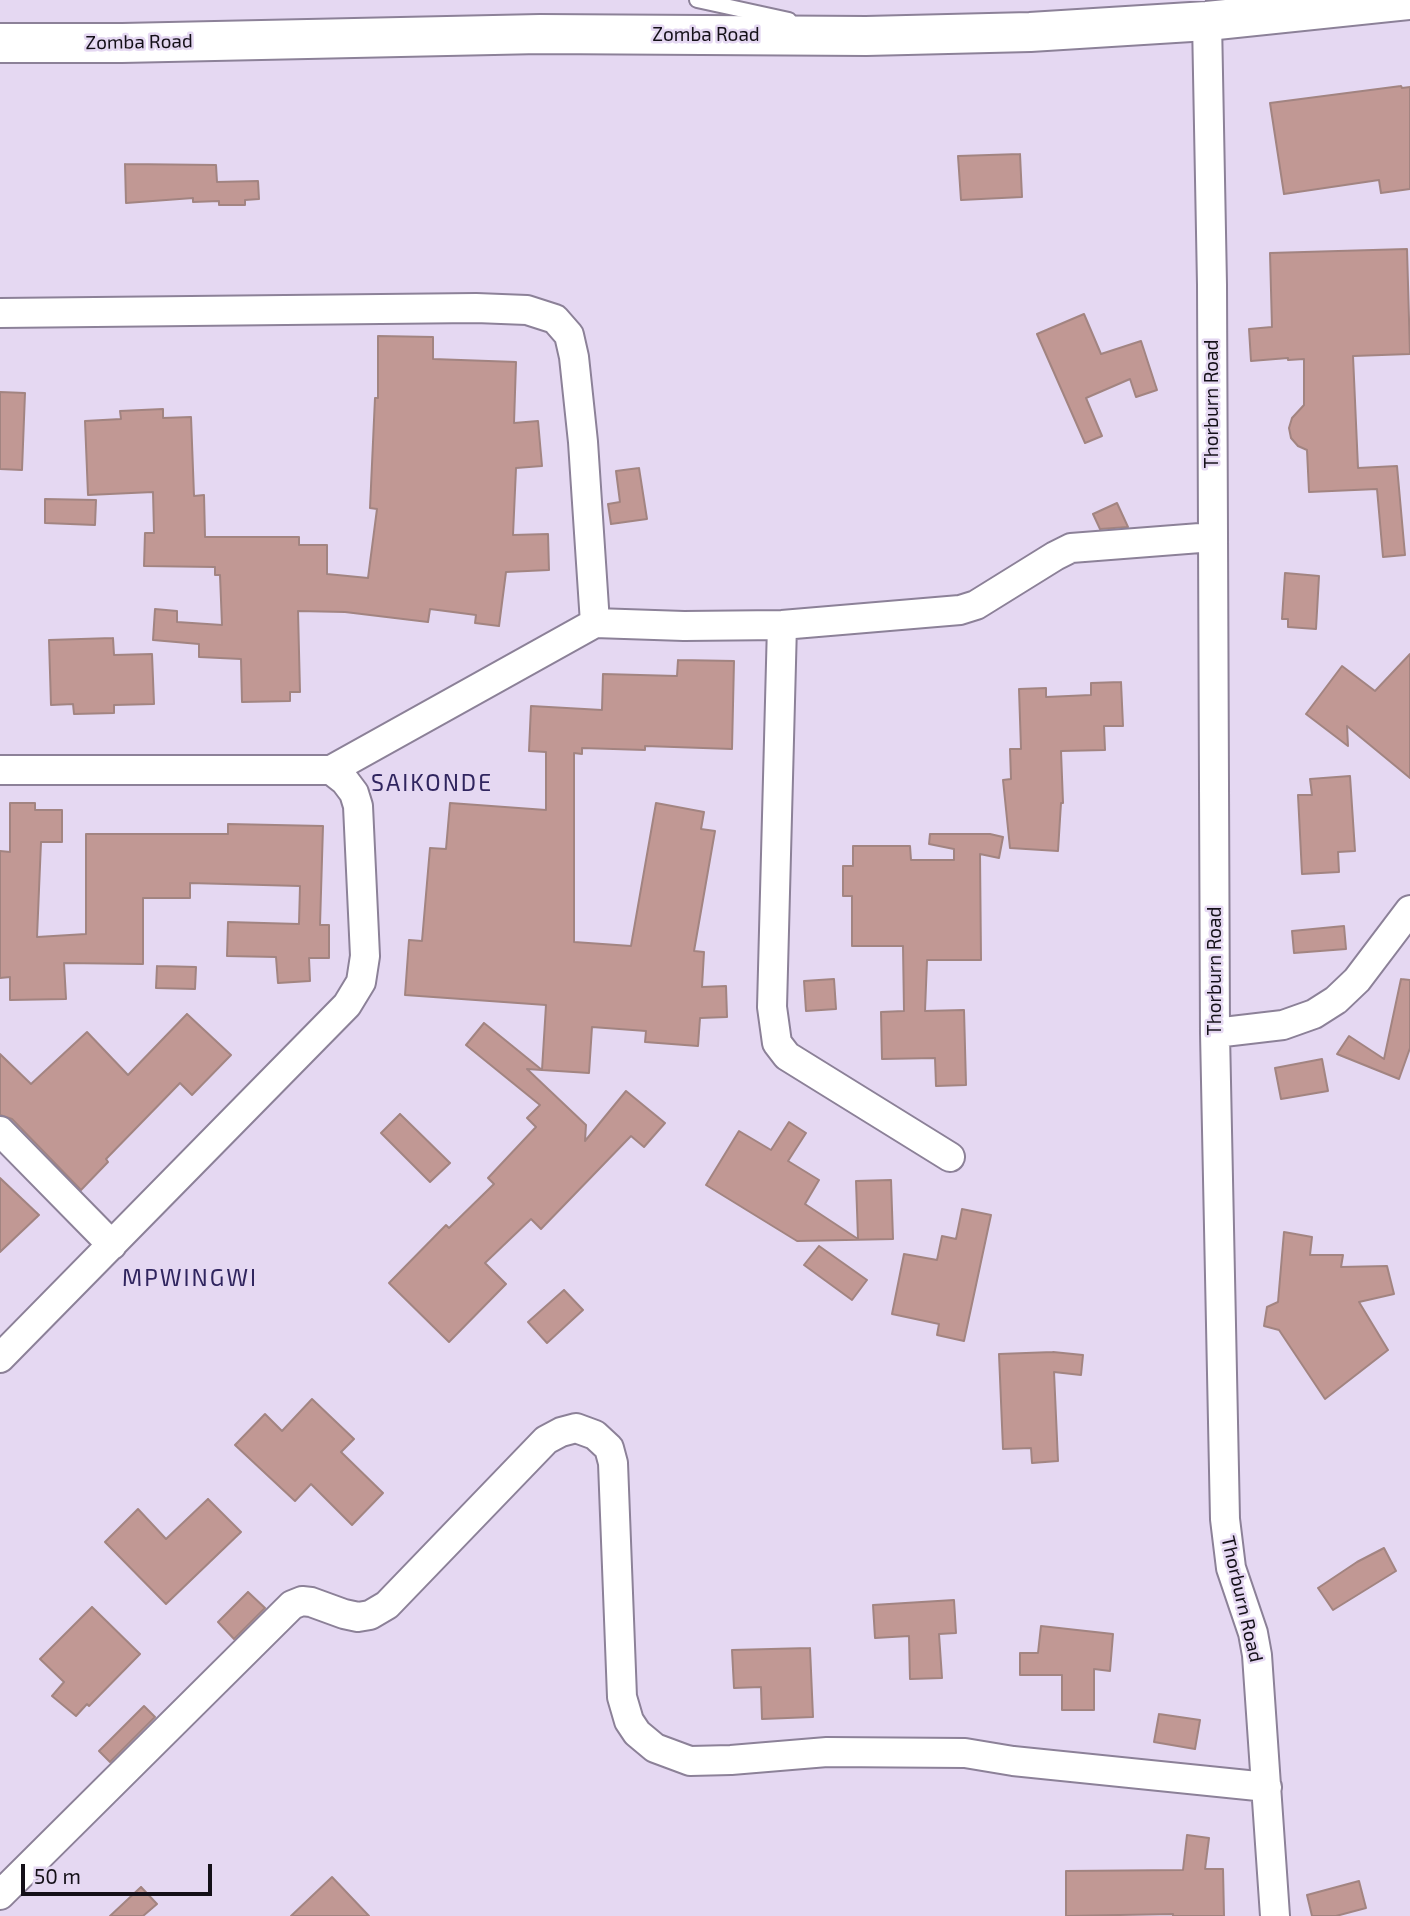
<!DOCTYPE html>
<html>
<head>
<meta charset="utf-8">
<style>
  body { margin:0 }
  #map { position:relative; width:1410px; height:1916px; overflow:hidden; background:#e5d8f2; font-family:"Exo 2",sans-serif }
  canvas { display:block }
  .scale { position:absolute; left:21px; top:1864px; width:191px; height:32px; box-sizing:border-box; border:4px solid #141018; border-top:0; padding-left:9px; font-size:21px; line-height:24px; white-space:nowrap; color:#141018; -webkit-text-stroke:5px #e5d8f2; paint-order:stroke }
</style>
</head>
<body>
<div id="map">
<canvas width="1410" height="1916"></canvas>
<div class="scale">50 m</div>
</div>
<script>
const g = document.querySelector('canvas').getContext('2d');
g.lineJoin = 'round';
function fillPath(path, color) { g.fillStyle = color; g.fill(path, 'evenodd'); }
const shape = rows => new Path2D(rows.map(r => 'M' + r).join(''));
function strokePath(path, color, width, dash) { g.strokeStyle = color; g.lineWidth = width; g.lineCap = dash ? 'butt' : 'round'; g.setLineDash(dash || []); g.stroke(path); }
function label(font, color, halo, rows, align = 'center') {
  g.font = font + ' "Exo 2",sans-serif'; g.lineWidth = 5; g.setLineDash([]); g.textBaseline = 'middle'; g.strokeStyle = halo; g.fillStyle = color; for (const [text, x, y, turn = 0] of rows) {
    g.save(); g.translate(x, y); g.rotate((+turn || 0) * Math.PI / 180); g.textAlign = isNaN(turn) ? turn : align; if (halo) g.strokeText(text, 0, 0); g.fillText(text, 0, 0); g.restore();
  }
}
const building = shape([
  [1401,86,1402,88,1410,87,1410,189,1381,193,1379,180,1284,194,1270,103,1401,86],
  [1020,154,1022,197,961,200,958,156,1020,154],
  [125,164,216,165,217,182,258,181,259,199,245,200,245,205,219,205,219,201,193,202,193,198,126,203,125,164],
  [1407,249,1410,354,1353,356,1358,468,1397,466,1405,555,1383,557,1377,489,1309,492,1307,450,1298,446,1291,438,1289,428,1292,418,1304,405,1304,359,1288,360,1288,358,1251,361,1249,329,1272,327,1270,253,1407,249],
  [1084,314,1101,354,1141,341,1157,390,1136,397,1130,379,1086,398,1102,436,1085,443,1037,334,1084,314],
  [378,336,433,337,433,359,516,362,514,423,538,421,542,466,516,468,513,535,548,534,549,570,506,572,499,626,475,623,476,615,430,609,428,622,345,612,298,611,300,692,290,692,290,701,242,702,241,659,199,657,199,644,153,640,155,609,177,611,177,622,222,625,220,575,215,575,215,567,144,566,145,533,154,533,153,492,88,495,85,421,121,419,120,411,163,409,163,418,191,417,194,496,204,495,205,537,299,537,299,545,327,545,327,574,368,578,377,509,370,508,375,398,378,398,378,336],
  [0,392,25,393,22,470,0,469,0,392],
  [639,468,647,519,611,524,608,504,620,502,616,471,639,468],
  [45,499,96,500,95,525,45,523,45,499],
  [1117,503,1128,527,1100,529,1093,514,1117,503],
  [1285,573,1319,576,1316,629,1288,627,1288,619,1282,619,1285,573],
  [113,638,114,655,152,654,154,704,114,705,114,713,74,714,73,704,51,705,49,640,113,638],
  [1410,654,1410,778,1347,726,1348,746,1306,714,1342,666,1375,691,1410,654],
  [678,660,734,661,732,749,645,746,645,750,582,748,582,754,574,753,574,942,631,946,656,803,704,812,701,829,715,831,694,951,704,952,702,987,726,986,727,1017,700,1018,698,1046,645,1042,646,1031,592,1027,589,1073,542,1070,546,1005,405,995,409,940,422,941,430,848,446,849,450,803,546,810,546,752,529,751,531,706,602,710,603,674,677,676,678,660],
  [1121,682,1123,726,1104,726,1105,750,1061,751,1063,803,1061,803,1058,851,1010,848,1003,780,1011,779,1010,749,1021,749,1019,689,1046,688,1046,697,1091,695,1091,683,1121,682],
  [1350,776,1355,851,1338,852,1339,872,1302,874,1298,795,1312,795,1310,779,1350,776],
  [10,803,35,803,35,810,62,810,62,842,41,842,37,937,86,934,86,834,228,834,228,824,323,826,320,925,329,925,329,958,309,958,310,981,278,983,276,957,227,956,228,922,299,924,300,886,190,883,190,898,143,898,143,964,64,963,66,999,10,1000,10,977,0,978,0,851,10,852,10,803],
  [930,834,990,834,1003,837,999,858,980,854,981,960,927,960,925,1011,964,1010,966,1085,936,1086,935,1058,882,1059,881,1012,904,1011,903,946,852,946,852,896,843,896,843,866,853,866,853,846,910,846,911,860,954,860,954,849,929,844,930,834],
  [1344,926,1346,949,1294,953,1292,931,1344,926],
  [157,966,196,967,195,989,156,988,157,966],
  [834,979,836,1009,806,1011,804,981,834,979],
  [1401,979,1410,980,1410,1048,1399,1079,1337,1054,1349,1036,1384,1059,1401,979],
  [187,1014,231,1055,192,1095,180,1083,106,1159,108,1162,81,1190,12,1119,0,1115,0,1054,31,1084,87,1032,128,1075,187,1014],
  [484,1023,542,1070,527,1069,586,1125,585,1141,626,1091,665,1123,644,1147,631,1136,541,1229,531,1219,485,1263,506,1284,449,1342,389,1283,446,1225,449,1228,494,1184,488,1178,536,1127,527,1118,540,1105,466,1045,484,1023],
  [1322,1059,1328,1091,1281,1099,1275,1068,1322,1059],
  [400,1114,450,1163,430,1182,381,1133,400,1114],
  [789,1122,806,1133,788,1161,819,1180,805,1204,858,1239,856,1181,891,1180,893,1239,797,1241,706,1185,739,1131,771,1150,789,1122],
  [0,1178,39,1215,0,1252,0,1178],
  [962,1209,991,1215,964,1341,937,1335,939,1324,892,1314,904,1254,937,1260,942,1236,956,1239,962,1209],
  [1284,1232,1312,1237,1310,1255,1343,1255,1341,1267,1387,1266,1394,1294,1359,1302,1388,1350,1325,1399,1279,1330,1264,1326,1267,1307,1278,1302,1284,1232],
  [819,1246,867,1280,852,1300,804,1265,819,1246],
  [564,1290,583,1310,547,1343,528,1322,564,1290],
  [1053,1352,1083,1355,1081,1375,1054,1372,1058,1461,1032,1463,1031,1448,1003,1449,999,1354,1053,1352],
  [312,1399,354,1439,341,1452,383,1493,352,1525,311,1484,295,1501,235,1445,265,1414,282,1431,312,1399],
  [208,1499,241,1532,166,1604,105,1542,138,1509,166,1539,208,1499],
  [1384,1548,1396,1571,1333,1610,1318,1588,1357,1562,1384,1548],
  [248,1592,265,1608,234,1639,218,1622,248,1592],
  [954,1600,956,1633,939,1634,942,1678,910,1679,909,1636,875,1638,873,1605,954,1600],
  [92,1607,140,1654,89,1706,87,1704,76,1716,52,1696,64,1682,40,1659,92,1607],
  [1041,1626,1113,1634,1110,1671,1094,1669,1094,1710,1062,1710,1062,1675,1020,1675,1020,1653,1038,1653,1041,1626],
  [810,1648,813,1717,762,1719,761,1687,734,1688,732,1650,810,1648],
  [144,1706,155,1717,110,1762,99,1751,144,1706],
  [1159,1714,1200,1720,1195,1749,1154,1742,1159,1714],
  [1187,1835,1209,1838,1205,1869,1223,1869,1224,1916,1173,1916,1173,1914,1066,1916,1066,1871,1183,1870,1187,1835],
  [332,1877,369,1916,291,1916,332,1877],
  [1359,1881,1366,1908,1336,1916,1312,1916,1307,1895,1359,1881],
  [141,1887,157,1904,143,1916,110,1916,141,1887]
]);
fillPath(building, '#c19894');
strokePath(building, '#a28481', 2);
const service = shape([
  [697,0,789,20]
]);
const minor = shape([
  [1207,21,1212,285,1215,1033,1225,1519,1231,1568,1253,1633,1257,1655,1275,1916],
  [0,313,476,308,527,310,555,319,569,335,574,357,583,442,595,623],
  [782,625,772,1007,777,1043,787,1056,950,1157],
  [0,770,331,770,595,623,684,626,782,625,960,610,976,605,1055,556,1071,548,1213,537],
  [1215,1033,1283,1025,1314,1014,1336,1000,1357,980,1410,910],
  [0,1131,112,1245],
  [0,1358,347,1005,361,982,365,956,358,806,354,793,345,781,331,770],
  [0,1895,292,1605,302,1601,311,1602,344,1614,358,1617,370,1615,387,1605,546,1440,561,1432,576,1428,595,1435,609,1448,613,1463,622,1697,629,1721,637,1733,655,1748,690,1761,731,1760,827,1752,965,1753,1013,1761,1267,1787]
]);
const trunk = shape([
  [0,43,122,43,540,34,866,36,1030,32,1207,21,1410,0]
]);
strokePath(service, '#8c8198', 18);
strokePath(minor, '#8c8198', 32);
strokePath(trunk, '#8c8198', 42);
strokePath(service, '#fff', 14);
strokePath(minor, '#fff', 28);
strokePath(trunk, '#fff', 38);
label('19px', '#141018', '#e5d8f2', [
  ["Zomba Road",706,35],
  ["Zomba Road",139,42,-1],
  ["Thorburn Road",1212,404,-90],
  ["Thorburn Road",1215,971,-90],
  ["Thorburn Road",1242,1599,77]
]);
g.letterSpacing = '2px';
label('23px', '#30255f', '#e5d8f2', [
  ["SAIKONDE",432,783],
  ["MPWINGWI",190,1278]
]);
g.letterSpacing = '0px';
</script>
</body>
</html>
